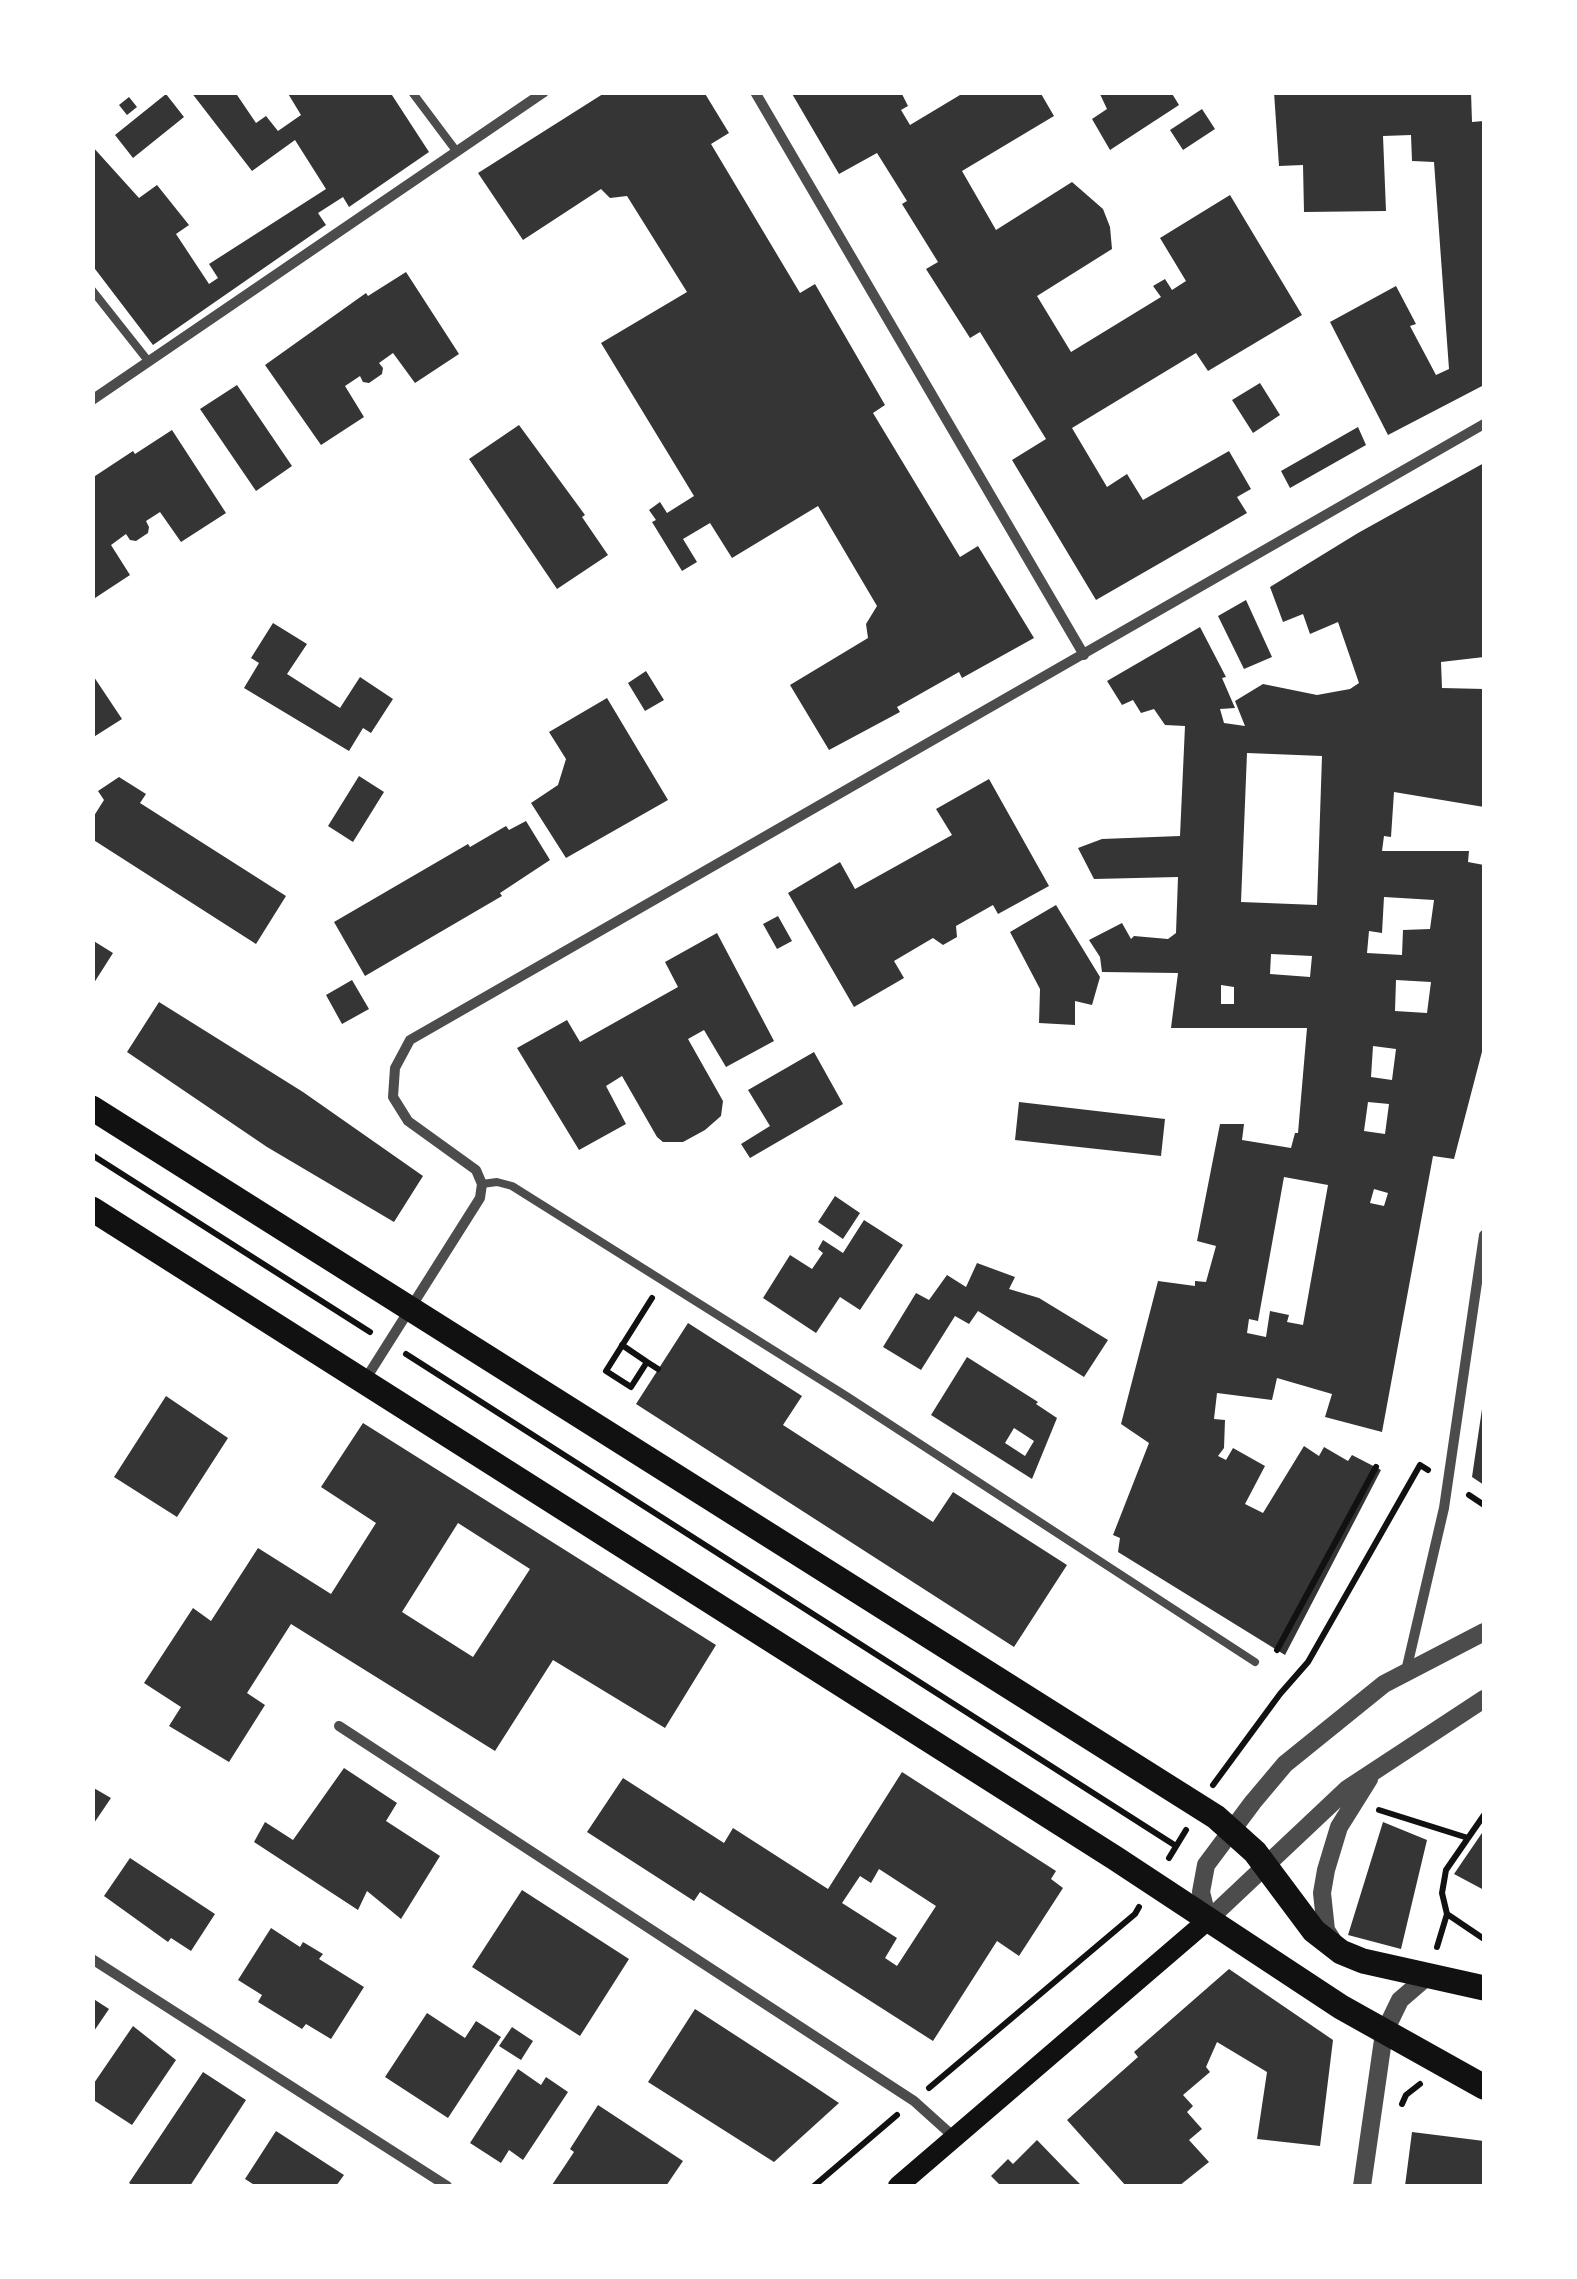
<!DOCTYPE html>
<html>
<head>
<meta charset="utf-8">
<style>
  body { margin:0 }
  #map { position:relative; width:1577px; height:2279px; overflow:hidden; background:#fff; font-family:"Varela Round",sans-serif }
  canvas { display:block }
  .frame { position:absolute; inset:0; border:95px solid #fff; pointer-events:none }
</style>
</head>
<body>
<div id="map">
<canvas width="1577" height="2279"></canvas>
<div class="frame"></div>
</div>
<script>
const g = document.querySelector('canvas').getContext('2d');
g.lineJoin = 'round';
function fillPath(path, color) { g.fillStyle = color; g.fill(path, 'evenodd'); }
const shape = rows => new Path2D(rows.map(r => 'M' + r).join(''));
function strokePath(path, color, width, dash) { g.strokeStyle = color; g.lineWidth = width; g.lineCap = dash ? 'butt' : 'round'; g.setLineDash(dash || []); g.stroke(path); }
fillPath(shape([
  [191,92,235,92,256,123,266,116,278,131,301,115,287,92,390,92,429,152,349,207,343,197,318,213,326,225,153,345,92,265,92,146,139,198,157,185,189,225,176,234,209,284,218,278,209,264,326,189,295,140,252,171],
  [606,92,704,92,729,133,711,144,800,293,815,284,885,405,873,413,960,557,978,546,1034,638,962,678,959,672,897,707,900,712,829,750,790,685,868,638,866,624,877,606,818,506,732,558,710,523,683,539,697,562,682,571,652,522,656,520,649,510,660,502,667,513,694,496,601,343,687,292,627,196,610,198,601,189,523,240,478,173],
  [791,92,901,92,908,106,901,110,910,125,965,92,1040,92,1054,116,962,171,996,230,1072,182,1103,209,1110,227,1112,249,1037,296,1071,352,1161,297,1153,286,1165,279,1172,290,1186,281,1160,238,1230,195,1302,315,1208,371,1196,353,1072,428,1107,487,1127,474,1143,500,1229,451,1251,489,1237,497,1247,513,1096,600,1012,460,1046,439,980,332,970,338,926,269,938,262,902,204,907,201,877,153,839,174],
  [1099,92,1171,92,1179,105,1110,150,1092,119,1107,109],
  [1274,92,1471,92,1472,122,1484,121,1484,385,1388,435,1330,322,1396,286,1416,324,1410,326,1436,375,1449,369,1434,162,1412,161,1411,135,1383,136,1386,211,1304,212,1303,165,1279,166],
  [166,94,184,117,133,158,115,135],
  [129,97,137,107,127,115,119,105],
  [1202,109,1215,129,1183,150,1170,130],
  [406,272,459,354,415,383,393,353,379,363,383,368,382,374,369,383,363,382,360,376,345,386,364,417,321,445,265,365,366,293,368,296],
  [1260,383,1280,415,1253,433,1232,400],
  [237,385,292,466,256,491,200,409],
  [519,425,585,515,582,517,608,555,557,589,469,459],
  [1358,427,1366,445,1290,488,1281,471],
  [172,430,226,513,181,542,160,512,146,521,149,527,148,533,136,541,130,540,126,534,111,545,130,575,92,600,92,478,133,451,135,454],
  [1484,463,1484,657,1441,662,1442,688,1484,689,1484,807,1394,792,1391,837,1384,836,1382,851,1469,851,1468,862,1484,865,1484,1044,1454,1159,1433,1156,1382,1432,1325,1417,1332,1394,1277,1378,1272,1400,1217,1393,1214,1419,1225,1420,1224,1448,1218,1456,1226,1460,1233,1448,1265,1466,1245,1504,1263,1513,1304,1446,1319,1456,1324,1447,1348,1461,1352,1455,1381,1470,1285,1655,1118,1552,1120,1538,1113,1535,1149,1443,1121,1424,1158,1281,1195,1286,1195,1281,1206,1282,1216,1246,1197,1241,1220,1124,1244,1124,1242,1140,1291,1148,1295,1133,1298,1133,1307,1028,1171,1028,1178,973,1102,972,1100,957,1089,940,1122,923,1131,939,1134,936,1168,939,1176,933,1178,877,1094,879,1078,848,1102,839,1180,836,1185,726,1165,725,1154,709,1141,713,1133,700,1122,705,1107,681,1200,627,1226,677,1222,678,1235,708,1220,709,1224,723,1245,726,1235,701,1263,684,1317,695,1350,689,1359,683,1338,622,1310,634,1303,614,1283,622,1270,587,1358,533],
  [1247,753,1322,756,1317,905,1241,902],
  [1384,897,1434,900,1430,929,1403,930,1402,955,1367,953,1369,931,1382,933],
  [1271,954,1312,956,1310,977,1270,974],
  [1396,980,1431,982,1427,1013,1395,1011],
  [1221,985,1234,987,1234,1004,1221,1004],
  [1373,1046,1396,1049,1392,1080,1371,1077],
  [1368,1102,1389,1104,1385,1134,1364,1131],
  [1284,1177,1328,1185,1303,1325,1287,1322,1289,1315,1270,1311,1266,1337,1247,1333,1249,1319,1258,1321],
  [1374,1189,1388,1193,1384,1206,1370,1203],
  [1246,600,1272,657,1244,669,1218,616],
  [273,623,307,644,287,674,340,708,360,677,393,699,371,733,363,728,349,751,244,688,259,663,251,658],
  [646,671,664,700,645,711,628,683],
  [92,674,122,719,92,738],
  [607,698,668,800,566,858,531,803,558,785,566,759,549,732],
  [359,776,384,792,353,842,328,826],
  [119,777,146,794,140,803,286,896,256,944,92,839,92,819,104,800,98,791],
  [989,779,1049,886,998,914,993,905,956,926,957,937,943,945,933,938,894,961,904,978,854,1007,788,893,840,862,855,889,952,835,936,809],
  [526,821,550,860,500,893,502,896,365,976,334,922,468,844,470,847,506,826,509,830],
  [1056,905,1100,977,1092,1005,1075,1001,1075,1025,1039,1023,1040,989,1010,932],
  [778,916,792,941,777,949,763,924],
  [717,933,774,1041,726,1067,704,1030,688,1039,723,1101,721,1116,705,1130,683,1142,663,1142,657,1137,622,1076,606,1086,626,1124,579,1150,517,1048,567,1020,580,1042,678,987,665,962],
  [92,940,113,953,92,986],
  [352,980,369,1009,342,1024,326,995],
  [159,1002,303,1092,423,1176,394,1222,267,1147,127,1052],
  [814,1052,843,1104,750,1158,741,1144,770,1126,748,1090],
  [1019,1102,1165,1119,1161,1156,1015,1140],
  [835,1196,860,1213,843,1239,818,1222],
  [864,1220,903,1245,860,1310,840,1297,816,1333,763,1298,790,1255,812,1269,823,1253,818,1249,823,1240,843,1253],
  [977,1263,1015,1277,1009,1289,1039,1298,1108,1340,1084,1377,978,1311,969,1324,955,1316,921,1370,883,1347,916,1293,929,1300,947,1275,966,1287],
  [688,1323,802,1396,783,1425,933,1522,953,1492,1067,1565,1014,1647,636,1404],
  [967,1357,1038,1402,1036,1404,1057,1418,1032,1479,931,1415],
  [1014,1428,1034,1441,1025,1456,1005,1443],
  [166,1396,228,1438,177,1517,114,1477],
  [1482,1409,1484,1409,1484,1485,1472,1477],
  [363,1423,716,1645,665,1728,553,1660,495,1751,291,1624,247,1693,265,1705,229,1762,169,1726,181,1707,144,1683,193,1608,211,1621,258,1548,331,1594,376,1523,321,1487],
  [458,1523,530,1569,473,1657,402,1612],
  [344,1768,397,1803,386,1821,440,1856,401,1919,367,1891,358,1910,254,1842,265,1822,293,1840],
  [902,1772,1056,1871,1051,1879,1063,1888,1019,1956,997,1941,933,2041,700,1892,694,1901,587,1832,623,1778,724,1843,733,1828,828,1889],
  [879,1869,936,1906,897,1966,885,1958,897,1938,842,1903,860,1876,871,1883],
  [92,1787,111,1798,92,1826],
  [1383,1822,1427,1840,1401,1949,1348,1935],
  [1484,1830,1484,1890,1454,1874],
  [130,1858,215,1914,191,1951,171,1938,168,1942,104,1896],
  [522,1890,629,1959,580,2036,472,1967],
  [271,1928,300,1947,303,1942,323,1954,319,1959,364,1987,331,2039,306,2024,302,2029,258,2002,262,1995,238,1980],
  [1229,1969,1333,2040,1320,2146,1257,2139,1267,2072,1217,2042,1206,2067,1210,2072,1183,2095,1193,2106,1187,2112,1202,2129,1189,2140,1209,2162,1179,2186,1126,2186,1067,2120,1138,2057,1134,2052],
  [92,1998,109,2009,92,2034],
  [695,2009,809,2083,839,2103,774,2162,648,2082],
  [427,2013,465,2038,476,2021,501,2037,448,2118,385,2077],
  [133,2026,176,2060,132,2125,92,2099,92,2086],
  [512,2027,533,2041,521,2060,499,2046],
  [518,2069,541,2085,546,2077,568,2092,523,2160,509,2150,501,2163,470,2143],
  [203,2072,246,2100,190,2186,134,2186,129,2183],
  [598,2105,683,2161,666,2186,552,2185,574,2152,570,2149],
  [276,2131,344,2175,336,2186,256,2186,245,2179],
  [1412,2132,1484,2141,1484,2186,1405,2186],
  [1037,2140,1068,2172,1082,2186,1001,2186,991,2176,1008,2159,1013,2164]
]), '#353535');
strokePath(shape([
  [92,1155,370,1332],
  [652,1298,606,1371,631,1387,647,1362,658,1369],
  [622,1345,647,1362],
  [406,1354,1176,1846],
  [1469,1495,1484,1505],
  [1277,1650,1376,1467],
  [1213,1785,1280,1694,1308,1662,1420,1465,1428,1470],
  [1379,1810,1468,1838],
  [1484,1815,1446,1870,1442,1893,1447,1914,1484,1939],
  [1169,1858,1186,1830],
  [1437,1947,1447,1914],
  [929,2088,1135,1914,1139,1907],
  [1402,2104,1406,2095,1420,2084],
  [814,2186,897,2115]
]), '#111', 6);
strokePath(shape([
  [412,92,457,152],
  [92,290,149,362],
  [482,1184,497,1182,512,1186,848,1397,1255,1662]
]), '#4c4c4c', 8);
strokePath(shape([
  [755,92,1084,655],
  [92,400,544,92],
  [365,1380,480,1198,482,1184,476,1170,408,1121,393,1097,395,1068,410,1040,1484,424],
  [1406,1671,1444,1508,1484,1235],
  [339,1726,914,2101,954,2137],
  [92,1959,447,2186]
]), '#4c4c4c', 10);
strokePath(shape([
  [1484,1632,1384,1684,1285,1764,1253,1802,1206,1865,1201,1892,1208,1920,1347,1789,1484,1699],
  [1335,1944,1326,1930,1322,1893,1326,1870,1339,1827,1369,1779],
  [1362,2186,1384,2033,1400,2000,1429,1975]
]), '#4c4c4c', 18);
strokePath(shape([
  [898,2186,1208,1920]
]), '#111', 20);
strokePath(shape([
  [92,1108,1216,1817,1255,1852,1314,1931,1341,1952,1363,1961,1484,1988],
  [92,1209,1115,1858,1341,2007,1484,2087]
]), '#111', 25);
</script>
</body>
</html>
